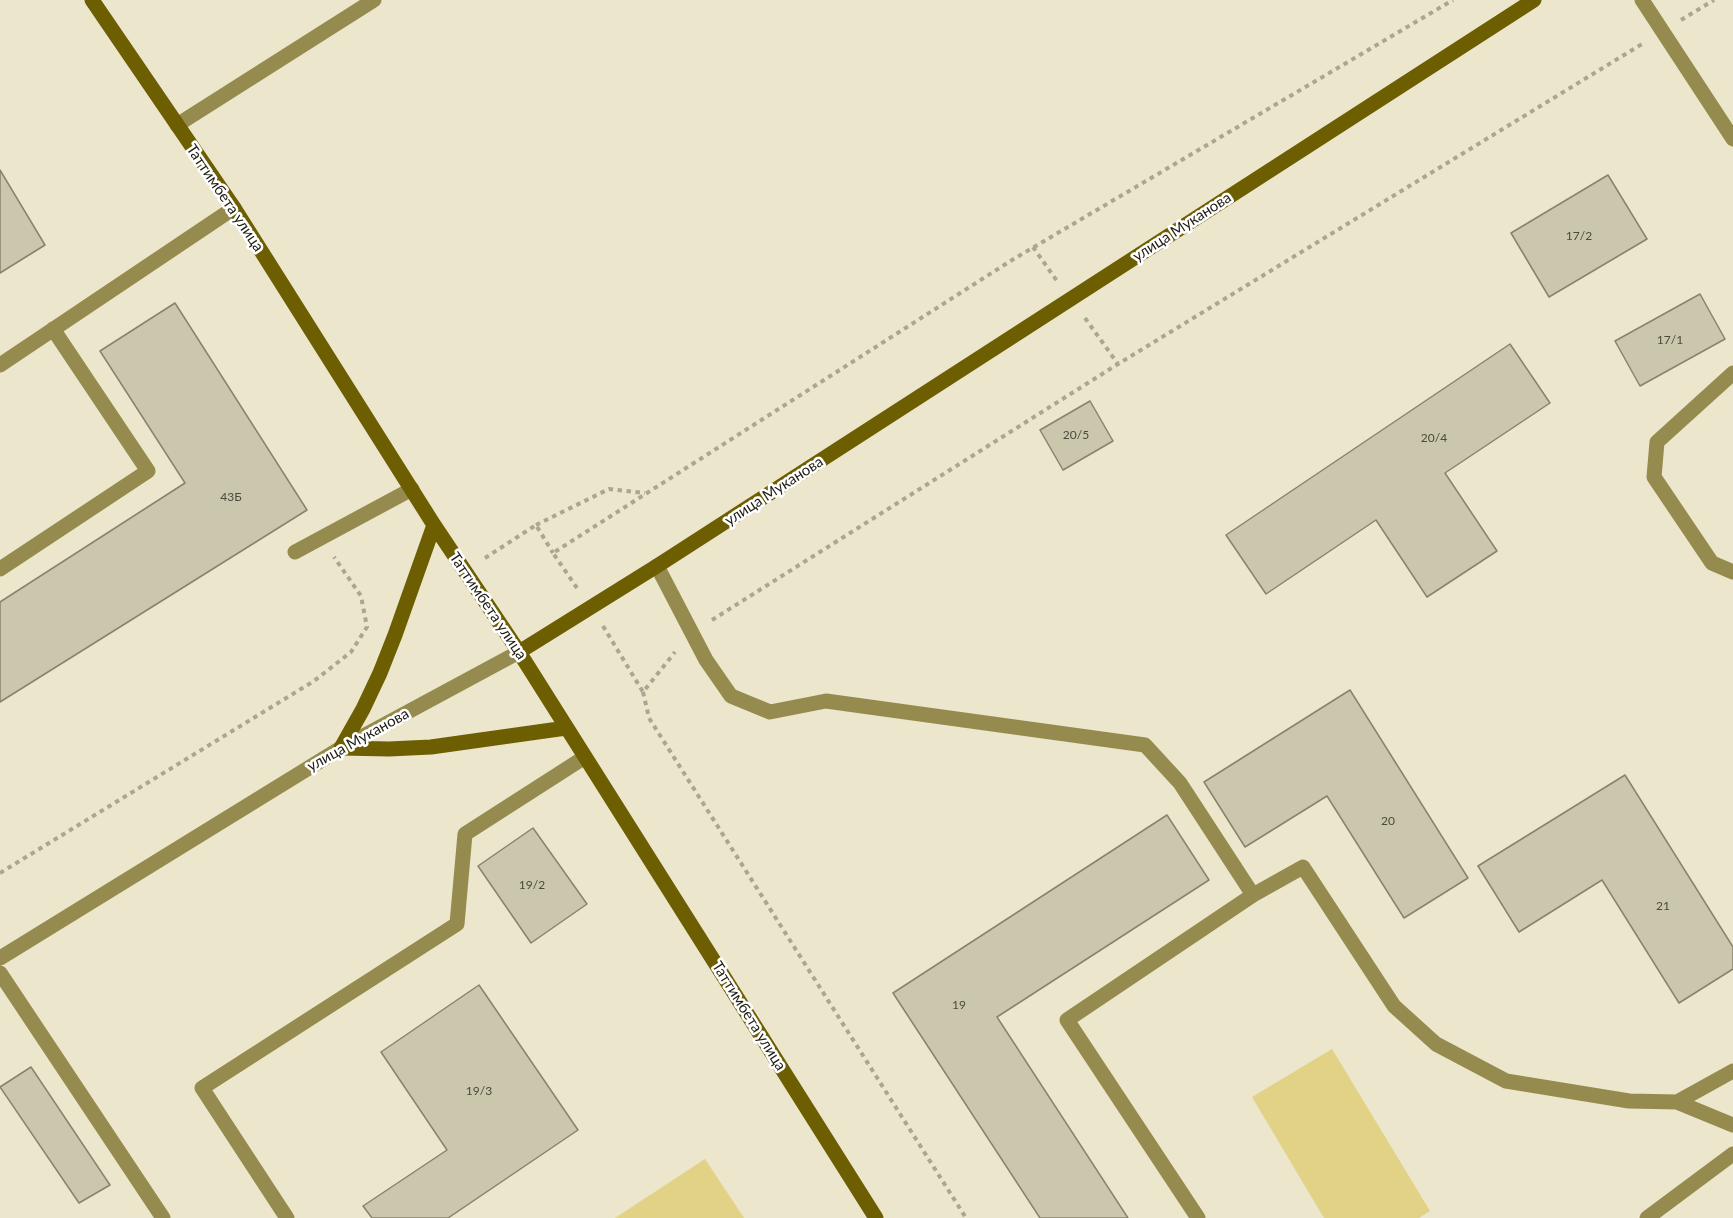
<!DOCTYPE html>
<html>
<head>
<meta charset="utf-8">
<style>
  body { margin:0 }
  canvas { display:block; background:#ebe6cc }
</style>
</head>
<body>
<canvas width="1733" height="1218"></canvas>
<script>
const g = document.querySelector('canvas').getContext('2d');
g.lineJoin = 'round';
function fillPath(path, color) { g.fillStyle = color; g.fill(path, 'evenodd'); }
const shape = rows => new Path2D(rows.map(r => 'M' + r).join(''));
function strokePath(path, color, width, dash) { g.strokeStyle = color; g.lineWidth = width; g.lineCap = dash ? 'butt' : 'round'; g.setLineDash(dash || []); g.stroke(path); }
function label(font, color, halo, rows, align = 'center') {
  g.font = font + ' Lato,sans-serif'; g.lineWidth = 5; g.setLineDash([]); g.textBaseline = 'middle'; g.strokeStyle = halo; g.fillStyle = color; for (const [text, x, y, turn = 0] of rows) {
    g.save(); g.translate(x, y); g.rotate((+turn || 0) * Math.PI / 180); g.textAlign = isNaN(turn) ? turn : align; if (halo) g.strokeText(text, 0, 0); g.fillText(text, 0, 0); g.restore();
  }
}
fillPath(shape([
  [1332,1049,1430,1211,1419,1218,1324,1218,1252,1097],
  [705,1159,744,1218,615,1218]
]), '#e1d286');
const building = shape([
  [0,170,45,245,0,273,0,170],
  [1608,175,1647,239,1549,297,1511,233,1608,175],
  [1700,294,1725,339,1640,386,1615,341,1700,294],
  [175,303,307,510,0,702,0,602,185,483,100,351,175,303],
  [1510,344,1550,403,1445,473,1497,551,1427,597,1376,520,1266,594,1226,535,1510,344],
  [1090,401,1113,441,1063,470,1040,430,1090,401],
  [1350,690,1468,878,1404,918,1327,796,1245,847,1204,782,1350,690],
  [1625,775,1733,947,1733,969,1679,1003,1602,880,1519,932,1478,866,1625,775],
  [1167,815,1209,880,997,1017,1128,1218,1040,1218,893,993,1167,815],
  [533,828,587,904,531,943,478,866,533,828],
  [479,985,578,1130,448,1218,372,1218,363,1206,447,1150,381,1052,479,985],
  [31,1067,110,1185,79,1203,0,1087,31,1067]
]);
fillPath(building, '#cbc7ad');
strokePath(building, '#88836b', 1.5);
strokePath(shape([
  [1681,20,1714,0],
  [1033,247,1057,281],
  [1085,318,1118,364],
  [536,525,609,489,645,493],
  [485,558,536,525,553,553],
  [577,588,553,553,1012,260,1453,0],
  [712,620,1118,364,1642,44],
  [603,626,643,692,675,652],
  [643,692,649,718,966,1218],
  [0,873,314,681,351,652,367,627,361,596,334,557]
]), '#aaa691', 4, [4.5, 4.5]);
strokePath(shape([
  [1642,0,1733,139],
  [177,125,374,0],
  [0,365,234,208],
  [1733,373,1657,442,1654,477,1712,563,1733,572],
  [295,552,412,489],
  [657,566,706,660,731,696,770,712,826,701,1145,745,1180,783,1253,895],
  [0,569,148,471,53,329],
  [1677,1102,1733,1071],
  [287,1218,202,1088,457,924,465,834,585,757],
  [1198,1218,1067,1020,1253,895,1303,867,1394,1006,1436,1044,1506,1081,1629,1101,1677,1102,1733,1125],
  [1647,1218,1733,1154]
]), '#968b4e', 15);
strokePath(shape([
  [0,958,341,748,519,652],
  [0,973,163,1218]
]), '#968b4e', 15);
strokePath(shape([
  [92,0,234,208,434,525,519,652,876,1218],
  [434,525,395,635,380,673,363,709,341,748,389,749,431,747,566,728],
  [519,652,657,566,1534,0]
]), '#6d5e02', 15);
label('12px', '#4c4a3c', null, [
  ["17/2",1579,236],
  ["17/1",1670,340],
  ["20/5",1076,435],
  ["20/4",1434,438],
  ["43Б",231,497],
  ["20",1388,821],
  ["19/2",532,885],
  ["21",1663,906],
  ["19",959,1005],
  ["19/3",479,1091]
]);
label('15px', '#222016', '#fff', [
  ["Таттимбета улица",225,198,56],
  ["улица Муканова",1182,227,-33],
  ["улица Муканова",774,491,-33],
  ["Таттимбета улица",488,606,56],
  ["улица Муканова",358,740,-29],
  ["Таттимбета улица",749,1016,58]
]);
</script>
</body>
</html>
